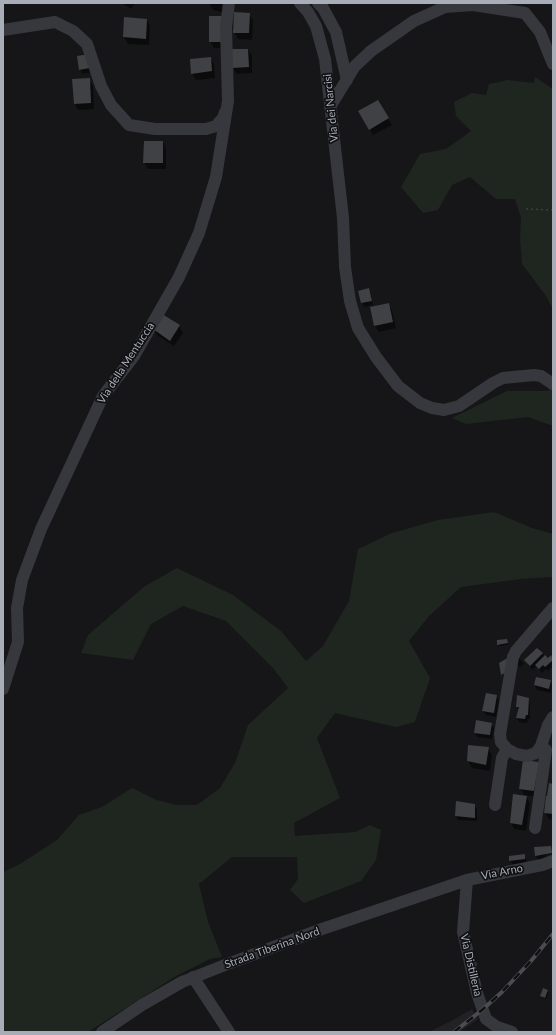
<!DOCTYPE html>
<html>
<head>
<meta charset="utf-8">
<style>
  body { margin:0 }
  #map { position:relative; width:556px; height:1035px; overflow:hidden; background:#161618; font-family:Lato,sans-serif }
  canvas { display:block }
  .frame { position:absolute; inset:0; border:4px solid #a8adb8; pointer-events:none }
</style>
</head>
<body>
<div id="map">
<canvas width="556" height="1035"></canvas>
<div class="frame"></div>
</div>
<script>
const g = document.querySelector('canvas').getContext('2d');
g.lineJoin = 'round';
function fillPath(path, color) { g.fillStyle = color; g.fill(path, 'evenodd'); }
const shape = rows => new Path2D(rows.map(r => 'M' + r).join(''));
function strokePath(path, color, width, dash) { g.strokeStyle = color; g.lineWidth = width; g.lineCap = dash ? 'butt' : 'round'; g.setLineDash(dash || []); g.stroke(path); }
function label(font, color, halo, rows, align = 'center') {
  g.font = font + ' Lato,sans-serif'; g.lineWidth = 3.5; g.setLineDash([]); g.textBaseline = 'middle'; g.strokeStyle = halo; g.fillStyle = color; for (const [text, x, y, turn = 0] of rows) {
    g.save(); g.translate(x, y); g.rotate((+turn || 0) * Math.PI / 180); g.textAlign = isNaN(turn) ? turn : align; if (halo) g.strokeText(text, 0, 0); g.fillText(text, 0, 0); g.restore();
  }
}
fillPath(shape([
  [472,1009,478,1019,459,1032,429,1032,453,1020]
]), '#222225');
fillPath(shape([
  [535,77,553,89,553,309,546,296,522,264,520,238,521,218,515,199,496,199,470,177,452,185,438,210,423,213,401,187,420,154,446,149,471,131,456,116,454,102,472,93,486,95,489,84,508,80,534,83],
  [553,384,553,426,528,417,466,424,452,418,507,391,548,391],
  [494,512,532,528,553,534,553,577,521,579,461,587,429,616,409,641,430,678,415,722,396,727,335,713,317,738,340,798,294,823,295,836,355,832,370,825,381,830,376,860,361,881,304,903,290,890,298,879,297,857,232,857,199,884,208,922,222,957,210,959,176,976,88,1032,3,1032,3,872,20,864,57,840,79,815,102,807,132,788,157,800,176,805,197,805,220,788,235,763,248,725,288,688,273,668,226,621,183,606,151,624,133,660,81,653,88,635,145,586,177,568,233,595,281,631,306,661,323,646,349,601,358,549,392,533,438,520]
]), '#1e261f');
fillPath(shape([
  [122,3,135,3,131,9],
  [209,3,228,3,226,13,213,10],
  [249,14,253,20,252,40,238,39,234,32],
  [210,17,226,48,214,48,210,42],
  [125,18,147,20,150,26,149,45,128,44,124,37],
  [248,50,252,56,252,73,236,74,233,67],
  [88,55,92,72,82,74,80,69],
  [210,58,214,64,215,78,196,80,192,73],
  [89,79,93,86,94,109,78,110,75,104],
  [378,101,392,125,373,135,360,112],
  [163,142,166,149,166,169,148,169,144,162],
  [368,290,371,294,373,305,364,307,362,303],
  [388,304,392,310,396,328,379,332,375,326],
  [179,326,183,333,174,346,158,336,154,330],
  [498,641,507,642,508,645,499,646],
  [537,649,548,660,551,657,553,659,553,667,552,667,548,671,546,669,542,673,537,666,532,670,528,664,525,660],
  [518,657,524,664,520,667,515,664],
  [537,678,550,681,552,685,551,693,537,690,535,685],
  [496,696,499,700,496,717,486,715,483,711],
  [528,699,530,704,530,719,528,719,527,723,519,722,517,718,520,711,517,707],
  [477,722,491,724,494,728,492,739,477,737,475,733],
  [488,748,492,755,490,771,472,768,468,761],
  [538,763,538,797,525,795,530,803,526,831,514,829,511,822,525,796,520,788],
  [553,785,553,820,549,819,545,812,548,797],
  [474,805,477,809,477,821,458,820,456,816],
  [551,849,552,854,546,855,546,858,538,860,536,856],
  [524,855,527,863,513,865,510,860],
  [548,991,549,992,546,999,542,998,541,996]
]), '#0007');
fillPath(shape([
  [234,12,250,13,249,33,233,33],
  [209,16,223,16,223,42,209,42],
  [124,17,147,19,146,39,123,37],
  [231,49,248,49,249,67,232,68],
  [89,54,90,68,79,70,77,56],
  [211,57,212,71,191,74,190,59],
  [90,78,91,103,74,104,72,79],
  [378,100,389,118,369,130,358,111],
  [144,141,163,141,163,163,143,163],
  [369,288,372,301,361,303,358,291],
  [389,303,393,322,374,326,370,307],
  [162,314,180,325,170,341,153,329],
  [507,639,508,643,497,645,497,640],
  [537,648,543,653,530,666,524,660],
  [545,655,548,658,551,655,553,660,545,667,543,665,539,669,535,665],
  [509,657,508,671,501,675,499,663],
  [536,677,551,680,549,689,534,685],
  [486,693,497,695,494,713,482,711],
  [517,695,529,698,528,715,526,715,525,719,516,718,519,707,516,707],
  [476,720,492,723,490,735,474,733],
  [468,745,489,747,486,765,467,761],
  [523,760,539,762,534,791,519,789],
  [549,783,553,784,553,814,544,813,546,796,547,796],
  [513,794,527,796,522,825,510,823],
  [456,801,475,804,475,818,455,816],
  [551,846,552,853,535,856,534,847],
  [525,854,525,859,509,861,509,856],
  [543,988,548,990,545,998,540,996]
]), '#404145');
strokePath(shape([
  [526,209,553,210]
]), '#3d3f44', 1.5, [2, 3]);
strokePath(shape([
  [300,3,308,12,316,26,325,59,343,218,345,267,350,301,358,328,376,357,398,386,420,403,432,408,444,410,459,406,493,383,503,378,534,375,541,376,553,384],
  [318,3,323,8,336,32,347,80],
  [3,30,55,22,73,31,87,44,101,86,111,105,129,125,155,129,206,129,216,126,223,118,225,112],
  [330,107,355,66,371,51,414,21,445,7,473,5,525,13,540,32,553,64],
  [553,608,516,651,513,657,500,734,501,742,507,749,516,754,527,756,536,753,541,746,548,725,553,717],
  [3,689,18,642,17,608,22,580,41,529,103,396,134,356,179,277,199,233,216,177,228,101,226,27,229,3],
  [495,805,502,758,507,749],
  [535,828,546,750,541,746],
  [467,880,463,932,477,993,486,1019,497,1027,512,1032],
  [193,977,229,1032],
  [102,1032,142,1005,182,982,225,965,322,929,467,880,542,865,553,861]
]), '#37383d', 12);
const rail = shape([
  [454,1032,482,1010,502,992,531,961,553,934]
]);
strokePath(rail, '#4a4c52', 4);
strokePath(rail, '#111113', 2.5, [8]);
label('11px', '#a8adb8', '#111113', [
  ["Via dei Narcisi",331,108,-96],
  ["Via della Mentuccia",126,363,-57],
  ["Via Arno",502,872,-11],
  ["Strada Tiberina Nord",272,948,-20],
  ["Via Distilleria",471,965,77]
]);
</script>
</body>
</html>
